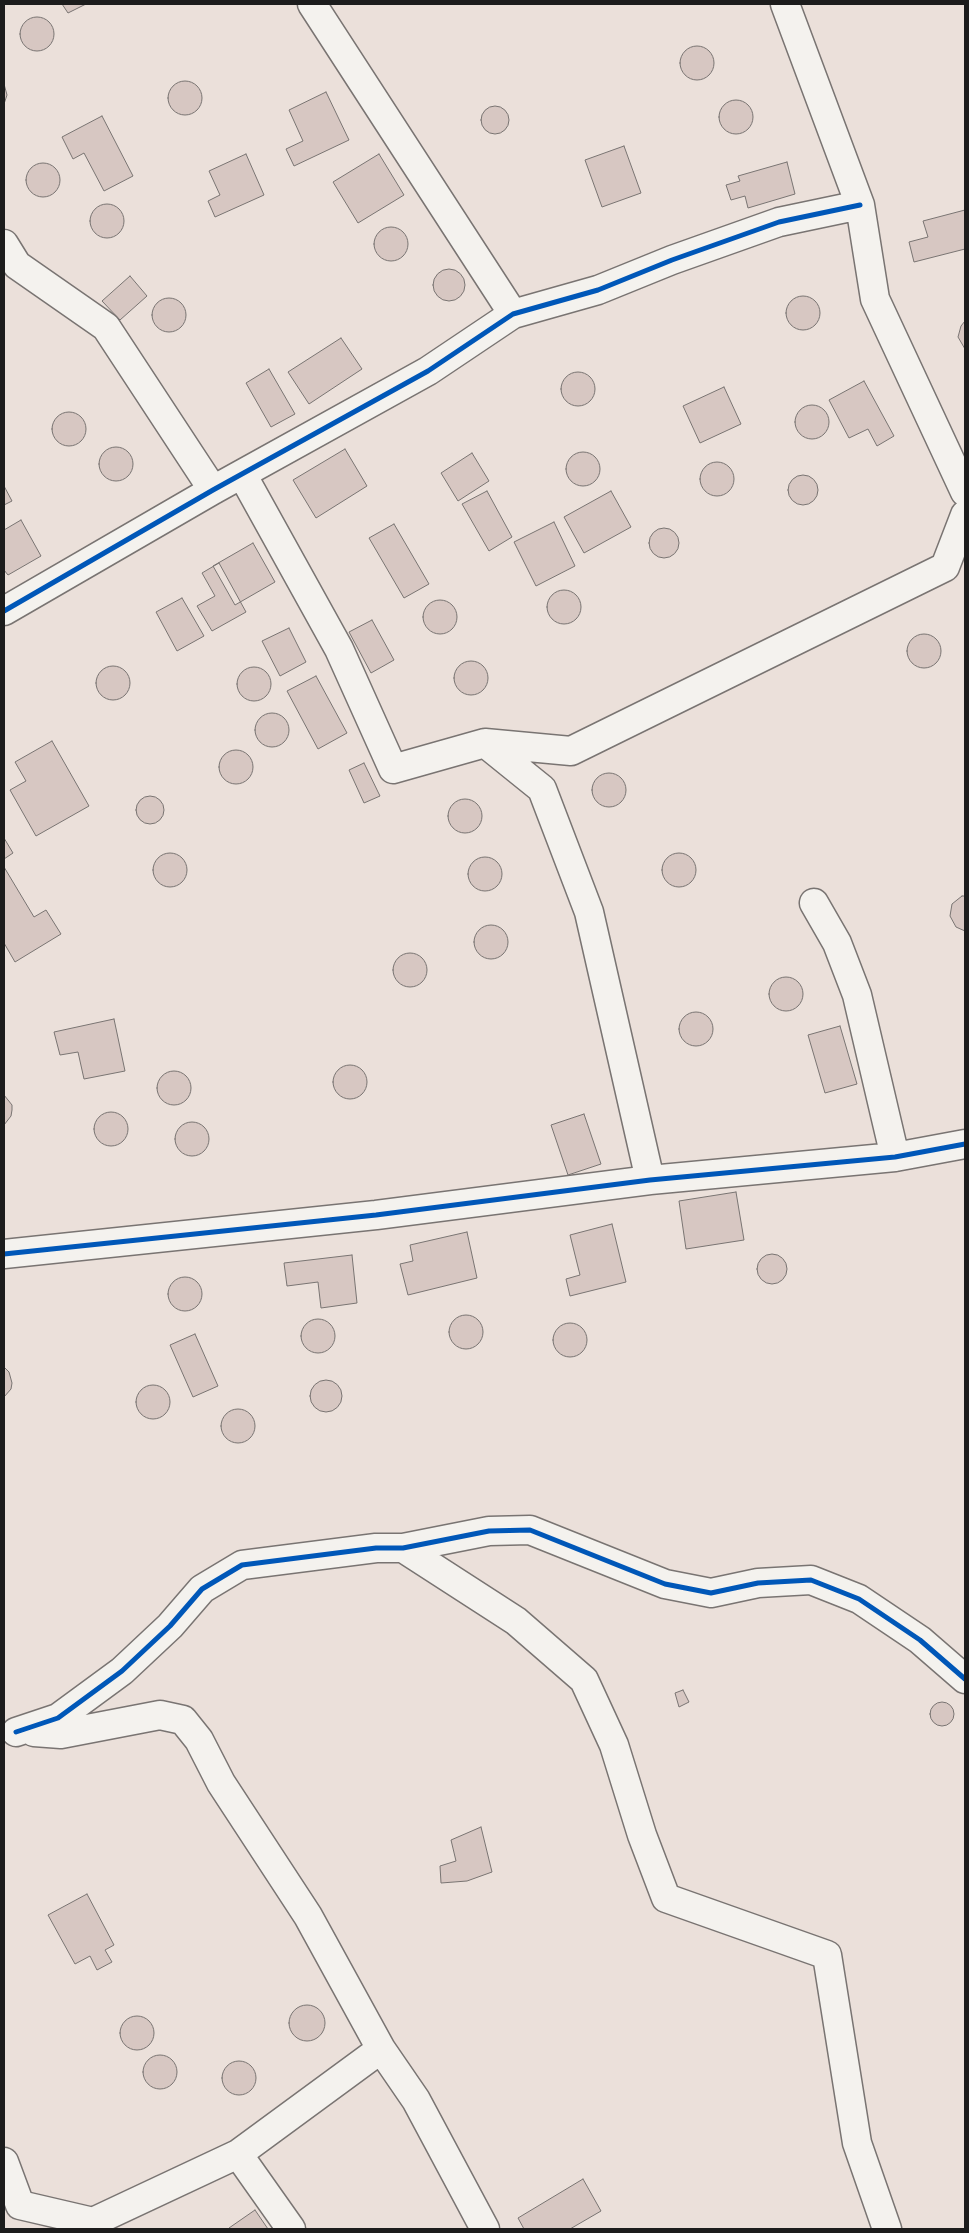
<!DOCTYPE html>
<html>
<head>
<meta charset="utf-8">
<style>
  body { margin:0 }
  #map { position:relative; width:969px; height:2233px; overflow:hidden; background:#ebe0da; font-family:Caveat,sans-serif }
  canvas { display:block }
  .frame { position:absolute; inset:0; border:5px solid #1c1c1c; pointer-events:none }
</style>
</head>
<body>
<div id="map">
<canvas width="969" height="2233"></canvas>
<div class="frame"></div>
</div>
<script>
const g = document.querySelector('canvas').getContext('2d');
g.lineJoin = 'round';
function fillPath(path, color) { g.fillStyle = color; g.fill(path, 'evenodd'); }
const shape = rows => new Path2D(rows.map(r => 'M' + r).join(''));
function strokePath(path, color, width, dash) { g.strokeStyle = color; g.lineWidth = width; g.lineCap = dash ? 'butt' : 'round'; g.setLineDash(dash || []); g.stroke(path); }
const building = shape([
  [62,4,86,4,68,13,62,4],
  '20 34a17 17 0 1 1 34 0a17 17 0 1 1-34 0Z',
  '680 63a17 17 0 1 1 34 0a17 17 0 1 1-34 0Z',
  '168 98a17 17 0 1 1 34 0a17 17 0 1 1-34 0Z',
  [4,84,7,95,4,104,4,84],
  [326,92,349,140,294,166,286,149,303,141,289,110,326,92],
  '719 117a17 17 0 1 1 34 0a17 17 0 1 1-34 0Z',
  '481 120a14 14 0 1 1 28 0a14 14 0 1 1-28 0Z',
  [102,116,133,176,104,191,84,153,73,159,62,137,102,116],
  [624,146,641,193,602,207,585,160,624,146],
  [246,154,264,195,215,217,208,201,220,195,209,171,246,154],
  [379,154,404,195,358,223,333,182,379,154],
  [787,162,795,194,748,208,745,196,731,200,726,185,740,181,738,176,787,162],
  '26 180a17 17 0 1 1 34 0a17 17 0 1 1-34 0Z',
  '90 221a17 17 0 1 1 34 0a17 17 0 1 1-34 0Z',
  [965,210,965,249,914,262,909,242,928,237,923,221,965,210],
  '374 244a17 17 0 1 1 34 0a17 17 0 1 1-34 0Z',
  '433 285a16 16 0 1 1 32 0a16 16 0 1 1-32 0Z',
  [130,276,147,296,120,320,102,301,130,276],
  '786 313a17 17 0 1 1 34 0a17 17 0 1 1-34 0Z',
  '152 315a17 17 0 1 1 34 0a17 17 0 1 1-34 0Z',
  [965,321,965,349,958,337,961,326,965,321],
  [341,338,362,369,309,404,288,372,341,338],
  [269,369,295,414,271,427,246,383,269,369],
  '561 389a17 17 0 1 1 34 0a17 17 0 1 1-34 0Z',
  [864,381,894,436,877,446,868,429,849,438,829,400,864,381],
  [724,387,741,424,700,443,683,406,724,387],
  '795 422a17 17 0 1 1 34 0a17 17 0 1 1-34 0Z',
  '52 429a17 17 0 1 1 34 0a17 17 0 1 1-34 0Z',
  '99 464a17 17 0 1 1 34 0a17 17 0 1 1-34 0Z',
  [345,449,367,486,316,518,293,480,345,449],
  '566 469a17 17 0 1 1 34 0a17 17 0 1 1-34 0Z',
  [472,453,489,481,458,501,441,473,472,453],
  '700 479a17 17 0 1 1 34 0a17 17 0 1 1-34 0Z',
  '788 490a15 15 0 1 1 30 0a15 15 0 1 1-30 0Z',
  [4,486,12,501,4,505,4,486],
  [487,491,512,537,489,551,462,504,487,491],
  [611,491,631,527,584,553,564,517,611,491],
  [21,520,41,556,8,575,4,570,4,530,21,520],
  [554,522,575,566,536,586,514,542,554,522],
  [394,524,429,584,404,598,369,538,394,524],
  '649 543a15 15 0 1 1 30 0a15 15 0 1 1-30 0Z',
  [253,543,275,582,235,605,213,566,253,543],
  [219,563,246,612,212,631,197,606,215,596,202,573,219,563],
  '547 607a17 17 0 1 1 34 0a17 17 0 1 1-34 0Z',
  [182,598,204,636,177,651,156,612,182,598],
  '423 617a17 17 0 1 1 34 0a17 17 0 1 1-34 0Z',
  [372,620,394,660,371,673,349,632,372,620],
  [289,628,306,662,280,676,262,641,289,628],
  '907 651a17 17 0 1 1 34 0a17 17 0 1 1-34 0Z',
  '454 678a17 17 0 1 1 34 0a17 17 0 1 1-34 0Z',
  '96 683a17 17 0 1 1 34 0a17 17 0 1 1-34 0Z',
  '237 684a17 17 0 1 1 34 0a17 17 0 1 1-34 0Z',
  [316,676,347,733,318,749,287,691,316,676],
  '255 730a17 17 0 1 1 34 0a17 17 0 1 1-34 0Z',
  [52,741,89,806,36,836,10,790,26,781,15,762,52,741],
  '219 767a17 17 0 1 1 34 0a17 17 0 1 1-34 0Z',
  [364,763,380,796,364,803,349,770,364,763],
  '592 790a17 17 0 1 1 34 0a17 17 0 1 1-34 0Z',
  '136 810a14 14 0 1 1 28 0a14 14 0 1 1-28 0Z',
  '448 816a17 17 0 1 1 34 0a17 17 0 1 1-34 0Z',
  [4,838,13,853,4,859,4,838],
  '153 870a17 17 0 1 1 34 0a17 17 0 1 1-34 0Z',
  '662 870a17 17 0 1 1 34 0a17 17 0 1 1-34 0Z',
  '468 874a17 17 0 1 1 34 0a17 17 0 1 1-34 0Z',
  [4,867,34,917,46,910,61,934,15,962,4,943,4,867],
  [962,896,965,896,965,931,956,927,950,916,952,904,962,896],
  '474 942a17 17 0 1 1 34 0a17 17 0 1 1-34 0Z',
  '393 970a17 17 0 1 1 34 0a17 17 0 1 1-34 0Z',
  '769 994a17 17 0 1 1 34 0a17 17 0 1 1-34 0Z',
  '679 1029a17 17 0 1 1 34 0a17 17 0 1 1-34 0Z',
  [114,1019,125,1071,84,1079,78,1052,60,1055,54,1032,114,1019],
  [840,1026,857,1084,825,1093,808,1035,840,1026],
  '333 1082a17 17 0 1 1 34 0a17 17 0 1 1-34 0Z',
  '157 1088a17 17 0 1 1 34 0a17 17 0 1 1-34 0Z',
  [4,1095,12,1105,12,1110,11,1116,4,1125,4,1095],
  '94 1129a17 17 0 1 1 34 0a17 17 0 1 1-34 0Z',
  [584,1114,601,1164,568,1175,551,1125,584,1114],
  '175 1139a17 17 0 1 1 34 0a17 17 0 1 1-34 0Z',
  [736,1192,744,1240,686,1249,679,1201,736,1192],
  [612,1224,626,1282,570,1296,566,1279,580,1275,570,1235,612,1224],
  [467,1232,477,1278,408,1295,400,1264,413,1261,410,1245,467,1232],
  '757 1269a15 15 0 1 1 30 0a15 15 0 1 1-30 0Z',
  [352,1255,357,1303,321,1308,318,1282,287,1286,284,1263,352,1255],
  '168 1294a17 17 0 1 1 34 0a17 17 0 1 1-34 0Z',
  '449 1332a17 17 0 1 1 34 0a17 17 0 1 1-34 0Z',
  '301 1336a17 17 0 1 1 34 0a17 17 0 1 1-34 0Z',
  '553 1340a17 17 0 1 1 34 0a17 17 0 1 1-34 0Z',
  [195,1334,218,1386,193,1397,170,1345,195,1334],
  [4,1367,9,1372,12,1383,11,1389,4,1397,4,1367],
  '310 1396a16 16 0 1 1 32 0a16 16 0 1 1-32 0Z',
  '136 1402a17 17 0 1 1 34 0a17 17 0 1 1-34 0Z',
  '221 1426a17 17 0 1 1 34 0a17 17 0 1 1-34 0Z',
  [683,1690,689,1702,679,1707,675,1693,683,1690],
  '930 1714a12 12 0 1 1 24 0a12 12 0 1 1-24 0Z',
  [481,1827,492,1872,467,1881,441,1883,440,1866,456,1861,451,1840,481,1827],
  [87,1894,114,1945,105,1950,112,1962,97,1970,90,1956,75,1964,48,1915,87,1894],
  '289 2023a18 18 0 1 1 36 0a18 18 0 1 1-36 0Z',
  '120 2033a17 17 0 1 1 34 0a17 17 0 1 1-34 0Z',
  '143 2072a17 17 0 1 1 34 0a17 17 0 1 1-34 0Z',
  '222 2078a17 17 0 1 1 34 0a17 17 0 1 1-34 0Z',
  [583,2179,601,2211,570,2229,524,2229,518,2218,583,2179],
  [255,2210,268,2229,230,2229,229,2228,255,2210]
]);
fillPath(building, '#d7c7c2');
strokePath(building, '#797472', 1);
const street = shape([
  [312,4,513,314],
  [785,4,860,205,875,299,965,492],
  [4,244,17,265,106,327,213,490],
  [242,474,339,649,393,769,485,743,542,789,589,912,650,1180],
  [4,611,213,490,428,371,513,314,598,290,672,260,779,222,860,205],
  [485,743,571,751,945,567,965,515],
  [814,903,837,943,857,995,895,1157],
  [4,1254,376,1215,650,1180,895,1157,965,1144],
  [403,1548,516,1621,584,1680,614,1745,642,1835,666,1898,827,1955,857,2143,887,2229],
  [16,1732,58,1718,122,1671,170,1626,202,1589,242,1565,376,1548,403,1548,489,1531,530,1530,665,1584,711,1593,758,1583,811,1580,859,1599,920,1640,965,1679],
  [34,1732,61,1734,160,1715,183,1720,199,1740,221,1783,308,1916,381,2049],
  [238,2154,291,2229],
  [4,2162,20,2205,93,2222,238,2154,381,2049,416,2100,485,2229]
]);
strokePath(street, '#797472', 31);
strokePath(street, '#f4f2ee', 28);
strokePath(shape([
  [4,611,213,490,428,371,513,314,598,290,672,260,779,222,860,205],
  [4,1254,376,1215,650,1180,895,1157,965,1144],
  [16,1732,58,1718,122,1671,170,1626,202,1589,242,1565,376,1548,403,1548,489,1531,530,1530,665,1584,711,1593,758,1583,811,1580,859,1599,920,1640,965,1679]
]), '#0057b8', 5);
</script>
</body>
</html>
